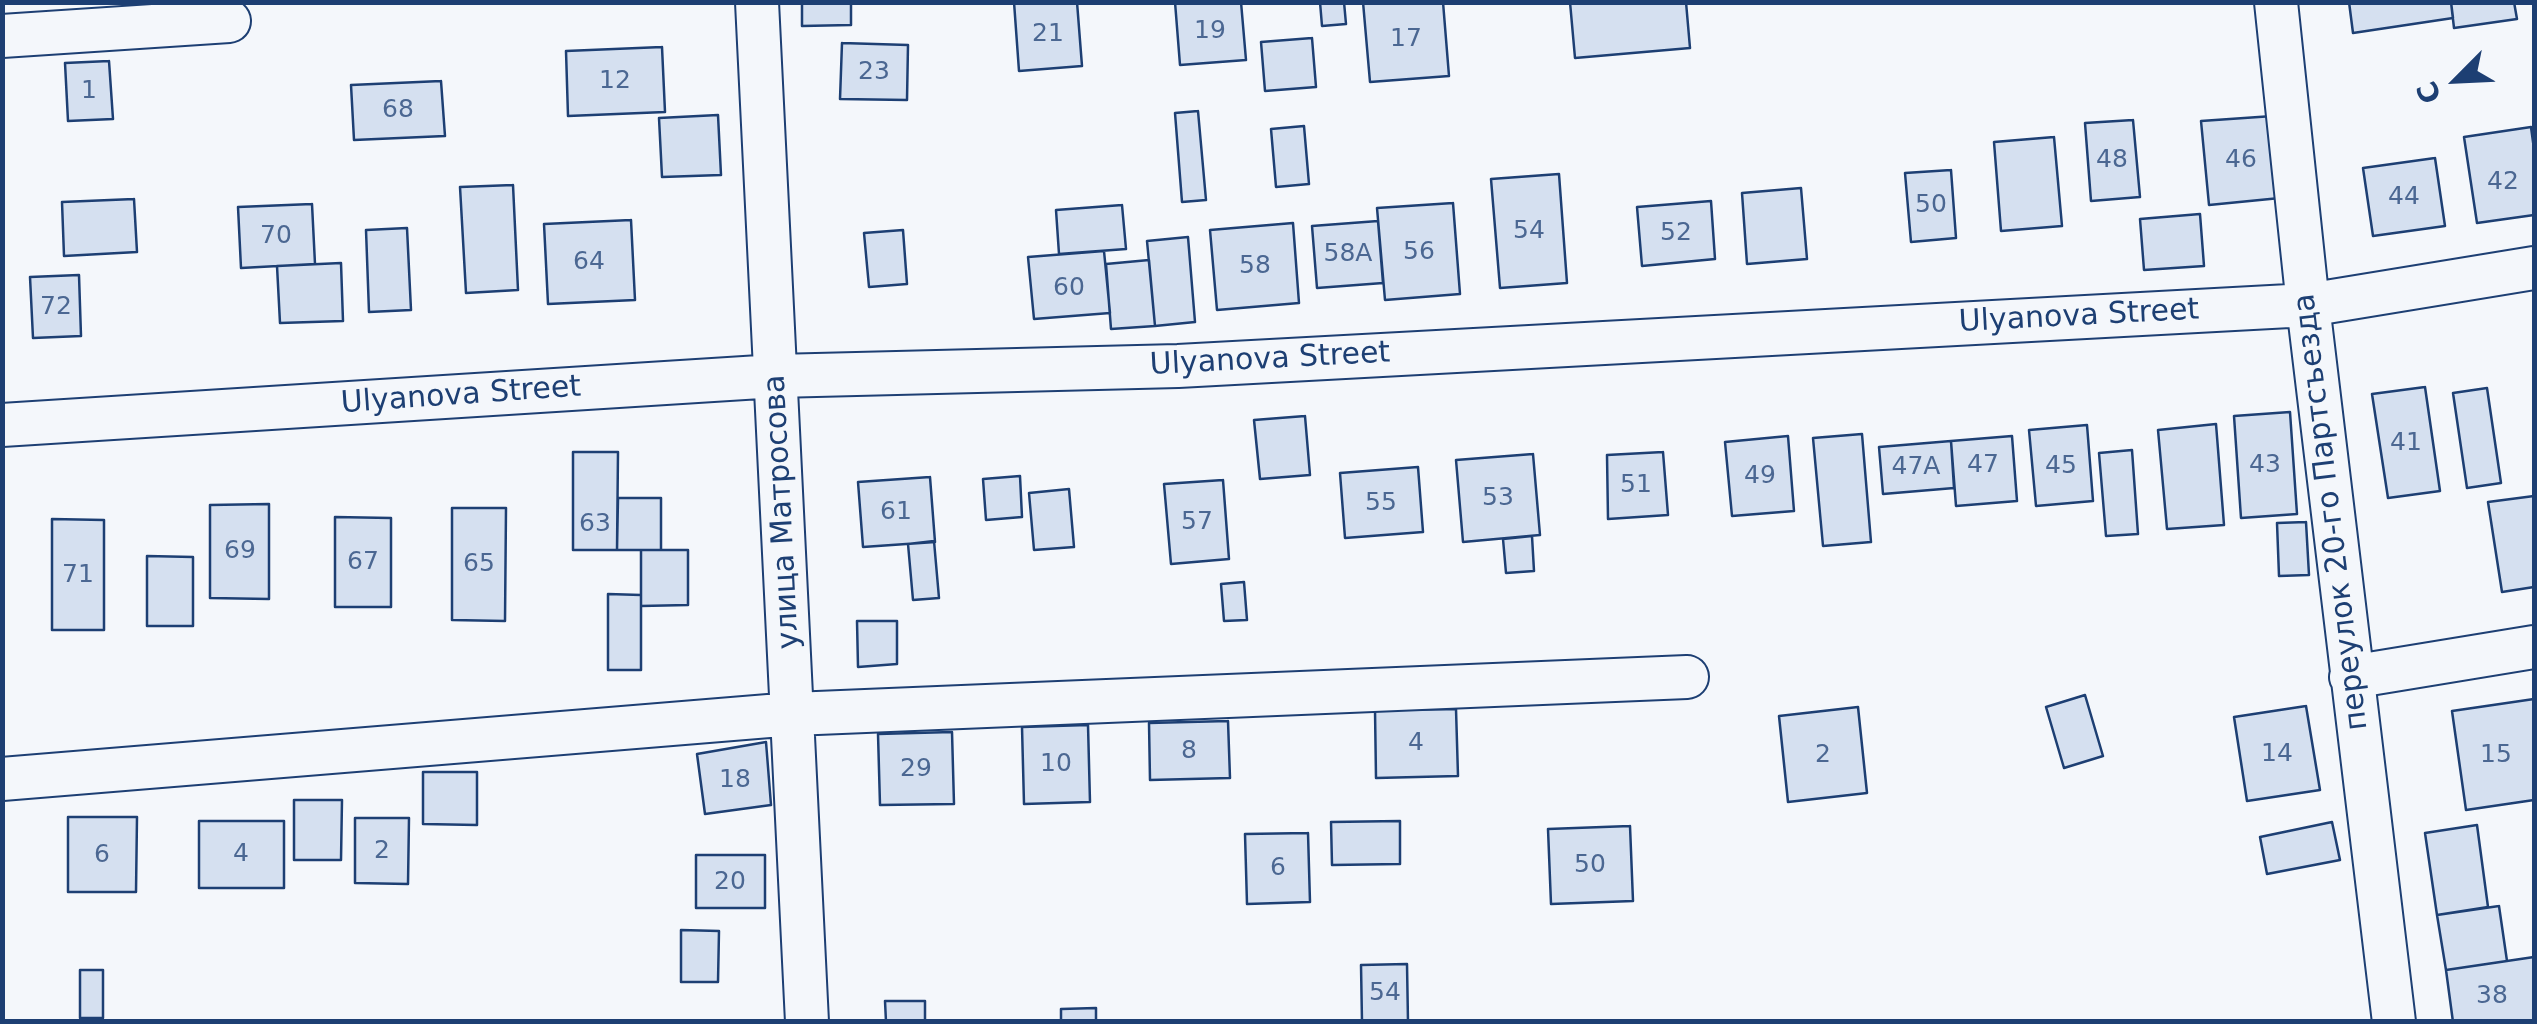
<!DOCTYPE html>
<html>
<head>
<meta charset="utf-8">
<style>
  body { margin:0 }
  #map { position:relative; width:2537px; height:1024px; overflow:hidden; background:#f4f7fb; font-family:"DejaVu Sans",sans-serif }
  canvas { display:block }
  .frame { position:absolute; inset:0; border:5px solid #1d3f73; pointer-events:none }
  .north { position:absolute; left:2407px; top:30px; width:100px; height:100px; -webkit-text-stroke:8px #f4f7fb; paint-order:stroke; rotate:246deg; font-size:28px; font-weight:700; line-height:40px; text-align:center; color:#1d3f73 }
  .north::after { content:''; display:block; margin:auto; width:35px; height:45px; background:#1d3f73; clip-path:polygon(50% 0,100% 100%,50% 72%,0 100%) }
</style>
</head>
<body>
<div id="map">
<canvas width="2537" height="1024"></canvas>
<div class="frame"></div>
<div class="north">С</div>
</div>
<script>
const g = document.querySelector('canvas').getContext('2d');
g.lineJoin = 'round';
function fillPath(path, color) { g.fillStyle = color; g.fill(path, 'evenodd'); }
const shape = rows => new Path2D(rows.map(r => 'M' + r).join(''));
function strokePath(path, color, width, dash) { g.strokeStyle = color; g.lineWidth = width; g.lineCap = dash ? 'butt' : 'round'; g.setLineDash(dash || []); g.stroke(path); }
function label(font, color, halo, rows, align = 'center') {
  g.font = font + ' "DejaVu Sans",sans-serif'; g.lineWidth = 8; g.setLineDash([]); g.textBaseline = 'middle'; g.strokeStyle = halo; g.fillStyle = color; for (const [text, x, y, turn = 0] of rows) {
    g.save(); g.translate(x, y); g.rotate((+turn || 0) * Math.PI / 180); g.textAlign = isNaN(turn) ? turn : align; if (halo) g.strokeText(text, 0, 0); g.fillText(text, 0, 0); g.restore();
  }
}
const building = shape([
  [802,2,851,2,851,25,802,26,802,2],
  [1014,2,1077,2,1082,66,1019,71,1014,2],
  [1175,2,1241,2,1246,60,1180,65,1175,2],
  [1320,2,1344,2,1346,24,1322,26,1320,2],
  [1363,2,1443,2,1449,76,1370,82,1363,2],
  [1570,2,1686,2,1690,48,1575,58,1570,2],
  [2349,2,2451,2,2453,18,2353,33,2349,2],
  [2451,2,2514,2,2517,19,2454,28,2451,2],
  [1312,38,1316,87,1265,91,1261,42,1312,38],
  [842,43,908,45,907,100,840,99,842,43],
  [662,47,665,112,568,116,566,51,662,47],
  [109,61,113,119,68,121,65,63,109,61],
  [441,81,445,136,354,140,351,85,441,81],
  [1198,111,1206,200,1182,202,1175,113,1198,111],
  [718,115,721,175,662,177,659,118,718,115],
  [2273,116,2280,198,2209,205,2201,121,2273,116],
  [2133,120,2140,197,2091,201,2085,123,2133,120],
  [1304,126,1309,184,1276,187,1271,129,1304,126],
  [2531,127,2534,149,2534,215,2477,223,2464,137,2531,127],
  [2054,137,2062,226,2001,231,1994,142,2054,137],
  [2435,158,2445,226,2373,236,2363,168,2435,158],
  [1951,170,1956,238,1911,242,1905,173,1951,170],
  [1559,174,1567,283,1500,288,1491,179,1559,174],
  [513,185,518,290,466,293,460,187,513,185],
  [1801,188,1807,259,1747,264,1742,193,1801,188],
  [134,199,137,252,64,256,62,202,134,199],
  [1711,201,1715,259,1642,266,1637,207,1711,201],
  [1453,203,1460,294,1385,300,1377,208,1453,203],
  [312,204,315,264,241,268,238,207,312,204],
  [1122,205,1126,249,1059,254,1056,210,1122,205],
  [2200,214,2204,266,2144,270,2140,219,2200,214],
  [631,220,635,300,548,304,544,224,631,220],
  [1378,221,1383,283,1317,288,1312,226,1378,221],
  [1293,223,1299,303,1217,310,1210,230,1293,223],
  [407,228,411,310,369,312,366,230,407,228],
  [903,230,907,284,869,287,864,233,903,230],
  [1188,237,1195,322,1155,326,1147,241,1188,237],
  [1104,251,1110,313,1034,319,1028,257,1104,251],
  [1149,260,1155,326,1111,329,1106,264,1149,260],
  [341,263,343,321,280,323,277,266,341,263],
  [79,275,81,336,33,338,30,277,79,275],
  [2425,387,2440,491,2388,498,2372,394,2425,387],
  [2487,388,2501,483,2467,488,2453,393,2487,388],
  [2290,412,2297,514,2241,518,2234,416,2290,412],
  [1305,416,1310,475,1260,479,1254,420,1305,416],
  [2216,424,2224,525,2167,529,2158,430,2216,424],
  [2087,425,2093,501,2036,506,2029,430,2087,425],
  [1862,434,1871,542,1823,546,1813,438,1862,434],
  [1788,436,1794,511,1732,516,1725,442,1788,436],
  [2012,436,2017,501,1956,506,1951,441,2012,436],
  [1951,441,1954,488,1883,494,1879,447,1951,441],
  [2132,450,2138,534,2106,536,2099,453,2132,450],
  [573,452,618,452,617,550,573,550,573,452],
  [1663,452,1668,515,1608,519,1607,455,1663,452],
  [1533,454,1540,535,1463,542,1456,460,1533,454],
  [1418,467,1423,532,1345,538,1340,473,1418,467],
  [1020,476,1022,517,986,520,983,479,1020,476],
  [930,477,935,542,863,547,858,482,930,477],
  [1223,480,1229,559,1171,564,1164,484,1223,480],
  [1069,489,1074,547,1034,550,1029,493,1069,489],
  [2534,496,2534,587,2502,592,2488,502,2534,496],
  [618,498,661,498,661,550,617,550,618,498],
  [269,504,269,599,210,598,210,505,269,504],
  [452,508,506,508,505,621,452,620,452,508],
  [335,517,391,518,391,607,335,607,335,517],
  [52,519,104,520,104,630,52,630,52,519],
  [2306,522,2309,575,2279,576,2277,523,2306,522],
  [1532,536,1534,571,1506,573,1503,539,1532,536],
  [934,541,939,598,913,600,908,544,934,541],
  [641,550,688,550,688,605,641,606,641,550],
  [147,556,193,557,193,626,147,626,147,556],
  [1244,582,1247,620,1224,621,1221,584,1244,582],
  [608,594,641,595,641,670,608,670,608,594],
  [857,621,897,621,897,664,858,667,857,621],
  [2085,695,2103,756,2064,768,2046,707,2085,695],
  [2534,699,2534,800,2466,810,2452,711,2534,699],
  [2306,706,2320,790,2247,801,2234,717,2306,706],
  [1858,707,1867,793,1788,802,1779,716,1858,707],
  [1456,709,1458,776,1376,778,1375,710,1456,709],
  [1228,721,1230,778,1150,780,1149,723,1228,721],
  [1088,725,1090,802,1024,804,1022,727,1088,725],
  [952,732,954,804,880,805,878,734,952,732],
  [766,742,771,805,705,814,697,754,766,742],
  [423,772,477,772,477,825,423,824,423,772],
  [294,800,342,800,341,860,294,860,294,800],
  [68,817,137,817,136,892,68,892,68,817],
  [355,818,409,818,408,884,355,883,355,818],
  [199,821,284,821,284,888,199,888,199,821],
  [1400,821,1400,864,1332,865,1331,822,1400,821],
  [2332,822,2340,860,2267,874,2260,837,2332,822],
  [2477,825,2488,907,2437,915,2425,833,2477,825],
  [1630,826,1633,901,1551,904,1548,829,1630,826],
  [1308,833,1310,902,1247,904,1245,834,1308,833],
  [696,855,765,855,765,908,696,908,696,855],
  [2499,906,2507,961,2446,970,2437,915,2499,906],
  [681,930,719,931,718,982,681,982,681,930],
  [2534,957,2534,1022,2453,1022,2446,970,2534,957],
  [1407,964,1408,1022,1362,1022,1361,965,1407,964],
  [80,970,103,970,103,1018,80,1018,80,970],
  [885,1001,925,1001,925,1022,886,1022,885,1001],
  [1096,1008,1096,1022,1061,1022,1061,1009,1096,1008]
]);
fillPath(building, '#d5e0f0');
strokePath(building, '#1d3f73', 2.5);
const street = shape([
  [757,2,807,1022],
  [2276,2,2308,305,2394,1022],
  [2,36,229,21],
  [2,425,776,376,1178,366,2308,305,2534,268],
  [2351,677,2534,647],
  [2,779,793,714,1687,677]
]);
strokePath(street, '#1d3f73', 46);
strokePath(street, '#f4f7fb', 42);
label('25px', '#4b6792', null, [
  ["19",1210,31],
  ["21",1048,34],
  ["17",1406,39],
  ["23",874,72],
  ["12",615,81],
  ["1",89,91],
  ["68",398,110],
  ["48",2112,160],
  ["46",2241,160],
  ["42",2503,182],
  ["44",2404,197],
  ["50",1931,205],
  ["54",1529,231],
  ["52",1676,233],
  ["70",276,236],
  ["56",1419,252],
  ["58А",1348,254],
  ["64",589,262],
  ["58",1255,266],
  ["60",1069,288],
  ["72",56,307],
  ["41",2406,443],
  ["47",1983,465],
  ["43",2265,465],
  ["45",2061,466],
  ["47А",1916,467],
  ["49",1760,476],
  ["51",1636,485],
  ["53",1498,498],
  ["55",1381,503],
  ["61",896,512],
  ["57",1197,522],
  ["63",595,524],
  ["69",240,551],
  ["67",363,562],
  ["65",479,564],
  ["71",78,575],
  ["4",1416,743],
  ["8",1189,751],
  ["14",2277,754],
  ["2",1823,755],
  ["15",2496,755],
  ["10",1056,764],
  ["29",916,769],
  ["18",735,780],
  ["2",382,851],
  ["4",241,854],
  ["6",102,855],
  ["50",1590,865],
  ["6",1278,868],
  ["20",730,882],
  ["54",1385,993],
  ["38",2492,996]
]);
label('30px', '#1d3f73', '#f4f7fb', [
  ["Ulyanova Street",2079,317,-3],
  ["Ulyanova Street",1270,360,-3],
  ["Ulyanova Street",461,396,-4],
  ["улица Матросова",783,512,-93],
  ["переулок 20-го Партсъезда",2332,512,-97]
]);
</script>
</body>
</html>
